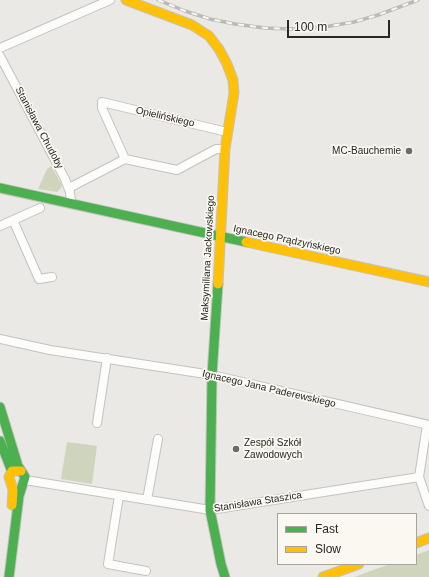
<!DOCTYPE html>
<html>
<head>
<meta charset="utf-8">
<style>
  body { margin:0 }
  #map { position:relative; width:429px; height:577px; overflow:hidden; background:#ebe9e5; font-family:Arial,sans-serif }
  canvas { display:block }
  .legend { position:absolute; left:277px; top:513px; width:140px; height:52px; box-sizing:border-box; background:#faf8f0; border:1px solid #a6a49e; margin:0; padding:5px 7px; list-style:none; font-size:12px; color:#272724 }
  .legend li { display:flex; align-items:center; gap:8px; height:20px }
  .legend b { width:20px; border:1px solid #a6a49e }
  .scale { position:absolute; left:287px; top:20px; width:103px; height:18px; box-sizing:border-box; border:2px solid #272724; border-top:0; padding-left:5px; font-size:12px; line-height:14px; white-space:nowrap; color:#272724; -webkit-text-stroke:3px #faf8f0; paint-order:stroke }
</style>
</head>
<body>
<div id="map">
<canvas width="429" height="577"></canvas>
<ul class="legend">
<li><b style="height:5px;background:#4caf50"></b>Fast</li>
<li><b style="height:5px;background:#ffc107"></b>Slow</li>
</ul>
<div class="scale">100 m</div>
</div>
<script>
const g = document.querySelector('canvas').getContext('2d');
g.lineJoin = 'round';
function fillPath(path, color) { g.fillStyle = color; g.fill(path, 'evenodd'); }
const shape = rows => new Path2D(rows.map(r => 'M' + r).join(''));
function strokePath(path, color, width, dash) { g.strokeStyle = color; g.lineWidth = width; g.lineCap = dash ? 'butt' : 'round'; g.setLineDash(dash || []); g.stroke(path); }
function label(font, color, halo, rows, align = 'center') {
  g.font = font + ' Arial,sans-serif'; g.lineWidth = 3.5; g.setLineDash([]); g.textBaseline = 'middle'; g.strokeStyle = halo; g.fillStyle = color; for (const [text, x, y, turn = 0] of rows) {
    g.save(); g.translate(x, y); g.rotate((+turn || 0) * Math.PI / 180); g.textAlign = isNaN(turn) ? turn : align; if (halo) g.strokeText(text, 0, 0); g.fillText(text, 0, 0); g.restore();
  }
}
fillPath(shape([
  [51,166,62,185,61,188,57,192,38,189,47,169],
  [67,442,97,446,92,484,61,479],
  [429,550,429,577,354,577,390,564,416,564,416,555]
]), '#cfd4bd');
const street = shape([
  [0,48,110,0],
  [0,56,65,179,70,192,71,203],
  [125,159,102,108,102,102,227,132],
  [125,159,177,170,216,149,225,149],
  [69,188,125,159],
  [13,220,39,279,52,277],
  [0,226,40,208],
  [0,339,50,350,212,375,429,425],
  [97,423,107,358],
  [427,425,419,477,429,506],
  [25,480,210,510,419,477],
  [119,496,108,564,146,571],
  [147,500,158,439]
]);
const fast = shape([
  [0,188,246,242],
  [218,284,212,375,210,510,221,564,225,577],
  [0,407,18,466,25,477,19,496,9,577],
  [0,441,11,469]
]);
const slow = shape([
  [126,0,192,25,209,36,219,49,227,64,233,80,234,93,225,149,218,284],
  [246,242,429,282],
  [12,505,13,490,9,477,12,471,21,471],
  [416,543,429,538],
  [323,577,359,564]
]);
strokePath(street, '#c4c2bf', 10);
strokePath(fast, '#c4c2bf', 11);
strokePath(slow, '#c4c2bf', 11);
strokePath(street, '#fcfcfb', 8);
strokePath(fast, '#4caf50', 9);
strokePath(slow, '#ffc107', 9);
const rail = shape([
  [158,0,185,11,210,19,235,24,265,28,291,29,324,27,354,22,378,15,418,0]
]);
strokePath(rail, '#bbbab9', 3.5);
strokePath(rail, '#faf8f0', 2, [6]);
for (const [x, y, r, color] of [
  [409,151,4,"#6c6b68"],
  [236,449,4,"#6c6b68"]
]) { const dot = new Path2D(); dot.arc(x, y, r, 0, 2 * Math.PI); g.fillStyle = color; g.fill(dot); strokePath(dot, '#faf8f0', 1.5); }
label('10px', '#272724', '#faf8f0', [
  ["Opielińskiego",165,117,13],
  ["Stanisława Chudoby",39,128,62],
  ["Ignacego Prądzyńskiego",287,240,12],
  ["Maksymiliana Jackowskiego",208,258,-87],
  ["Ignacego Jana Paderewskiego",269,389,13],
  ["Stanisława Staszica",258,502,-9]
]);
label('10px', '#272724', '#faf8f0', [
  ["MC-Bauchemie",401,151],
  ["Zespół Szkół",244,443,"left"],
  ["Zawodowych",244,455,"left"]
], 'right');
</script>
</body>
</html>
